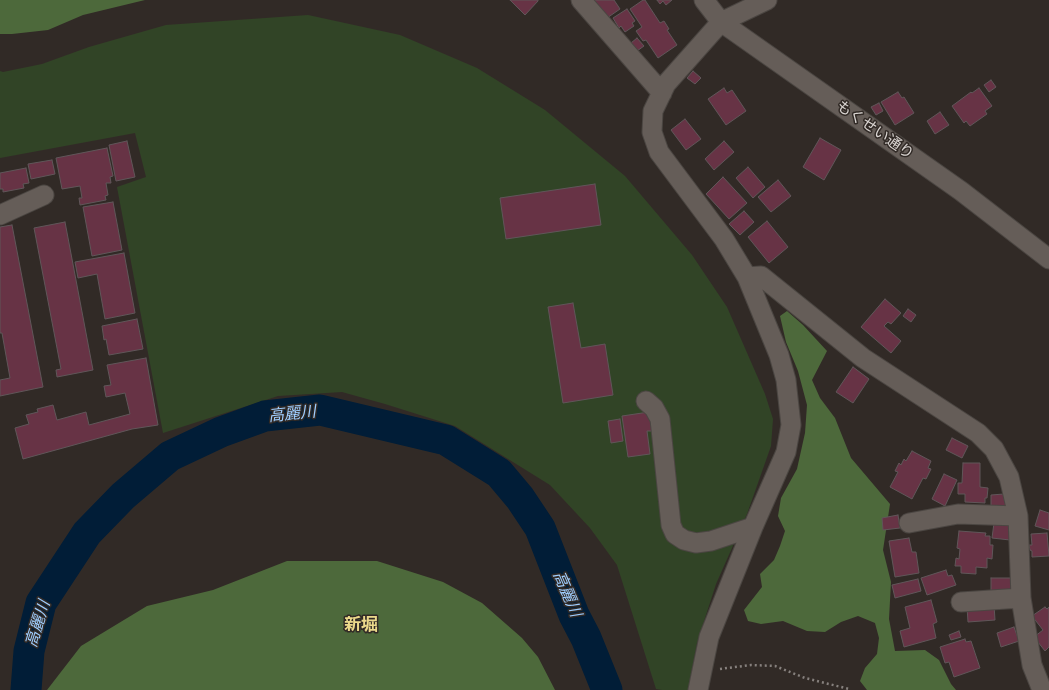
<!DOCTYPE html>
<html>
<head>
<meta charset="utf-8">
<style>
  body { margin:0 }
  canvas { display:block; background:#312a26 }
</style>
</head>
<body>
<canvas width="1049" height="690"></canvas>
<script>
const g = document.querySelector('canvas').getContext('2d');
g.lineJoin = 'round';
function fillPath(path, color) { g.fillStyle = color; g.fill(path, 'evenodd'); }
const shape = rows => new Path2D(rows.map(r => 'M' + r).join(''));
function strokePath(path, color, width, dash) { g.strokeStyle = color; g.lineWidth = width; g.lineCap = dash ? 'butt' : 'round'; g.setLineDash(dash || []); g.stroke(path); }
function label(font, color, halo, rows, align = 'center') {
  g.font = font + ' "Alegreya Sans","Noto Sans JP",sans-serif'; g.lineWidth = 3; g.setLineDash([]); g.textBaseline = 'middle'; g.strokeStyle = halo; g.fillStyle = color; for (const [text, x, y, turn = 0] of rows) {
    g.save(); g.translate(x, y); g.rotate((+turn || 0) * Math.PI / 180); g.textAlign = isNaN(turn) ? turn : align; if (halo) g.strokeText(text, 0, 0); g.fillText(text, 0, 0); g.restore();
  }
}
fillPath(shape([
  [308,15,400,35,477,68,545,110,625,176,692,255,727,307,765,394,773,419,771,446,747,514,716,584,697,643,688,690,662,690,656,689,617,565,590,528,550,485,455,426,385,404,342,392,278,396,163,433,117,187,146,177,135,133,0,158,0,71,3,72,42,64,89,47,166,25]
]), '#314426');
fillPath(shape([
  [0,0,145,0,83,15,48,30,12,34,0,34],
  [787,311,803,325,827,351,812,380,820,398,835,418,851,458,890,504,883,550,891,582,889,619,895,651,925,650,939,660,951,684,956,690,867,690,860,681,865,668,877,654,879,638,875,623,858,616,841,622,825,632,807,631,783,621,761,624,748,621,744,610,762,587,760,574,774,560,780,546,785,531,778,516,781,498,797,469,805,433,807,405,798,371,786,342,780,316],
  [287,561,377,561,443,582,482,603,522,638,538,657,555,690,47,690,81,646,147,606,213,590]
]), '#4d693b');
strokePath(shape([
  [26,690,29,651,41,603,87,533,123,496,170,456,221,432,265,416,320,410,446,440,499,473,520,498,540,528,574,615,586,638,607,690]
]), '#011d37', 31);
const building = shape([
  [510,0,538,0,538,1,525,15,510,0],
  [594,0,614,0,620,9,607,18,594,0],
  [643,0,645,0,660,23,664,21,669,29,667,30,677,45,658,58,646,40,643,41,636,31,642,27,630,9,643,0],
  [657,0,672,0,666,5,663,1,660,4,657,0],
  [627,9,635,21,632,23,634,26,625,32,621,26,619,28,613,18,627,9],
  [637,38,644,46,637,51,631,43,637,38],
  [693,71,701,78,695,84,687,78,693,71],
  [991,80,996,87,989,92,984,85,991,80],
  [724,88,727,93,732,90,746,111,726,125,708,99,724,88],
  [979,88,992,106,985,111,987,114,970,126,966,121,964,123,952,106,971,92,972,93,979,88],
  [898,92,902,98,904,97,914,113,895,125,881,102,898,92],
  [879,103,883,111,876,115,871,107,879,103],
  [940,112,949,125,935,134,927,121,940,112],
  [685,119,701,139,686,150,671,130,685,119],
  [820,138,841,150,824,180,803,167,820,138],
  [127,141,135,177,116,181,109,145,127,141],
  [724,141,734,152,714,170,705,159,724,141],
  [107,148,113,176,110,177,111,183,106,183,108,195,105,196,106,200,80,205,79,198,82,198,80,186,62,189,56,158,107,148],
  [52,160,55,174,31,179,28,164,52,160],
  [748,167,765,187,753,198,736,178,748,167],
  [26,168,29,183,23,184,24,188,3,192,3,189,0,189,0,173,26,168],
  [723,177,747,203,729,219,706,194,723,177],
  [778,180,791,196,771,212,758,197,778,180],
  [595,184,601,225,506,239,500,198,595,184],
  [113,202,122,250,92,256,83,207,113,202],
  [744,211,754,222,740,235,729,224,744,211],
  [767,221,788,247,769,263,748,237,767,221],
  [65,222,93,370,57,377,56,370,61,369,34,228,65,222],
  [12,225,43,387,0,396,0,380,10,378,2,333,0,333,0,227,12,225],
  [124,253,135,313,105,319,97,274,78,278,75,262,124,253],
  [885,299,901,313,891,324,888,322,884,326,901,341,891,353,861,327,885,299],
  [573,303,581,348,605,344,613,395,563,403,548,307,573,303],
  [908,309,916,315,911,322,903,316,908,309],
  [137,319,143,349,109,355,106,339,104,340,102,326,137,319],
  [146,358,158,425,132,429,23,459,15,428,29,424,26,415,38,412,37,409,53,405,57,420,86,412,89,425,130,414,125,393,106,397,104,386,111,385,107,365,146,358],
  [853,367,869,379,853,403,836,392,853,367],
  [649,412,652,431,647,431,650,454,628,457,622,416,649,412],
  [620,419,623,441,611,443,608,421,620,419],
  [952,438,968,446,962,458,946,450,952,438],
  [912,451,931,461,928,468,931,469,926,479,923,478,912,499,890,487,898,472,895,471,899,463,901,465,904,459,906,461,912,451],
  [963,463,980,463,980,487,988,488,987,498,985,498,985,503,965,502,965,494,958,494,958,483,962,483,963,463],
  [944,474,957,480,945,506,932,499,944,474],
  [1004,494,1005,502,1008,502,1008,510,991,510,991,495,1004,494],
  [1040,510,1049,513,1049,530,1035,526,1040,510],
  [898,515,900,528,883,530,882,518,898,515],
  [994,523,1012,525,1010,540,992,538,994,523],
  [959,531,986,533,985,536,990,536,990,545,993,545,992,559,987,558,987,568,976,567,976,574,961,573,961,566,955,566,956,558,959,559,960,549,957,548,959,531],
  [1047,533,1049,556,1032,557,1032,551,1030,550,1029,545,1032,545,1031,534,1047,533],
  [909,538,912,552,916,552,919,573,895,577,889,541,909,538],
  [946,570,948,576,952,575,956,585,927,595,921,578,946,570],
  [991,578,1013,578,1013,595,991,596,991,578],
  [918,579,921,591,895,598,892,585,918,579],
  [931,600,937,622,933,624,936,638,904,647,900,631,910,628,905,607,931,600],
  [994,605,995,620,968,622,967,607,994,605],
  [1045,607,1047,609,1049,607,1049,647,1045,651,1034,637,1043,630,1032,616,1045,607],
  [1014,627,1019,641,1001,647,997,633,1014,627],
  [959,631,961,637,951,640,949,635,959,631],
  [965,639,966,642,971,641,980,668,954,677,949,662,945,663,940,647,965,639]
]);
fillPath(building, '#673345');
strokePath(building, '#605659', 1);
const minor = shape([
  [581,0,662,93],
  [704,0,721,22,961,191,1049,259],
  [0,215,44,195],
  [747,277,761,276,863,358,978,433,994,449,1009,477,1018,516,1021,598,1032,665,1042,690],
  [646,401,654,408,660,419,671,525,675,534,684,540,696,543,711,541,753,527],
  [909,523,958,514,1018,516],
  [961,602,1021,598],
  [698,690,709,637,753,527,786,452,791,425,786,380,779,355,747,277,724,239,659,152,652,132,653,111,666,84,721,22,767,0]
]);
strokePath(minor, '#4b4642', 21);
strokePath(shape([
  [720,669,751,665,775,666,805,678,849,689]
]), '#86807d', 2.5, [2, 3]);
strokePath(minor, '#655d58', 19);
label('15px', '#dbd6d3', '#312a26', [
  ["もくせい通り",875,130,35]
]);
label('italic 16px', '#9fceff', '#312a26', [
  ["高麗川",292,414,-6],
  ["高麗川",567,594,67],
  ["高麗川",38,624,-73]
]);
label('bold 17px', '#ecd98b', '#312a26', [
  ["新堀",361,625]
]);
</script>
</body>
</html>
